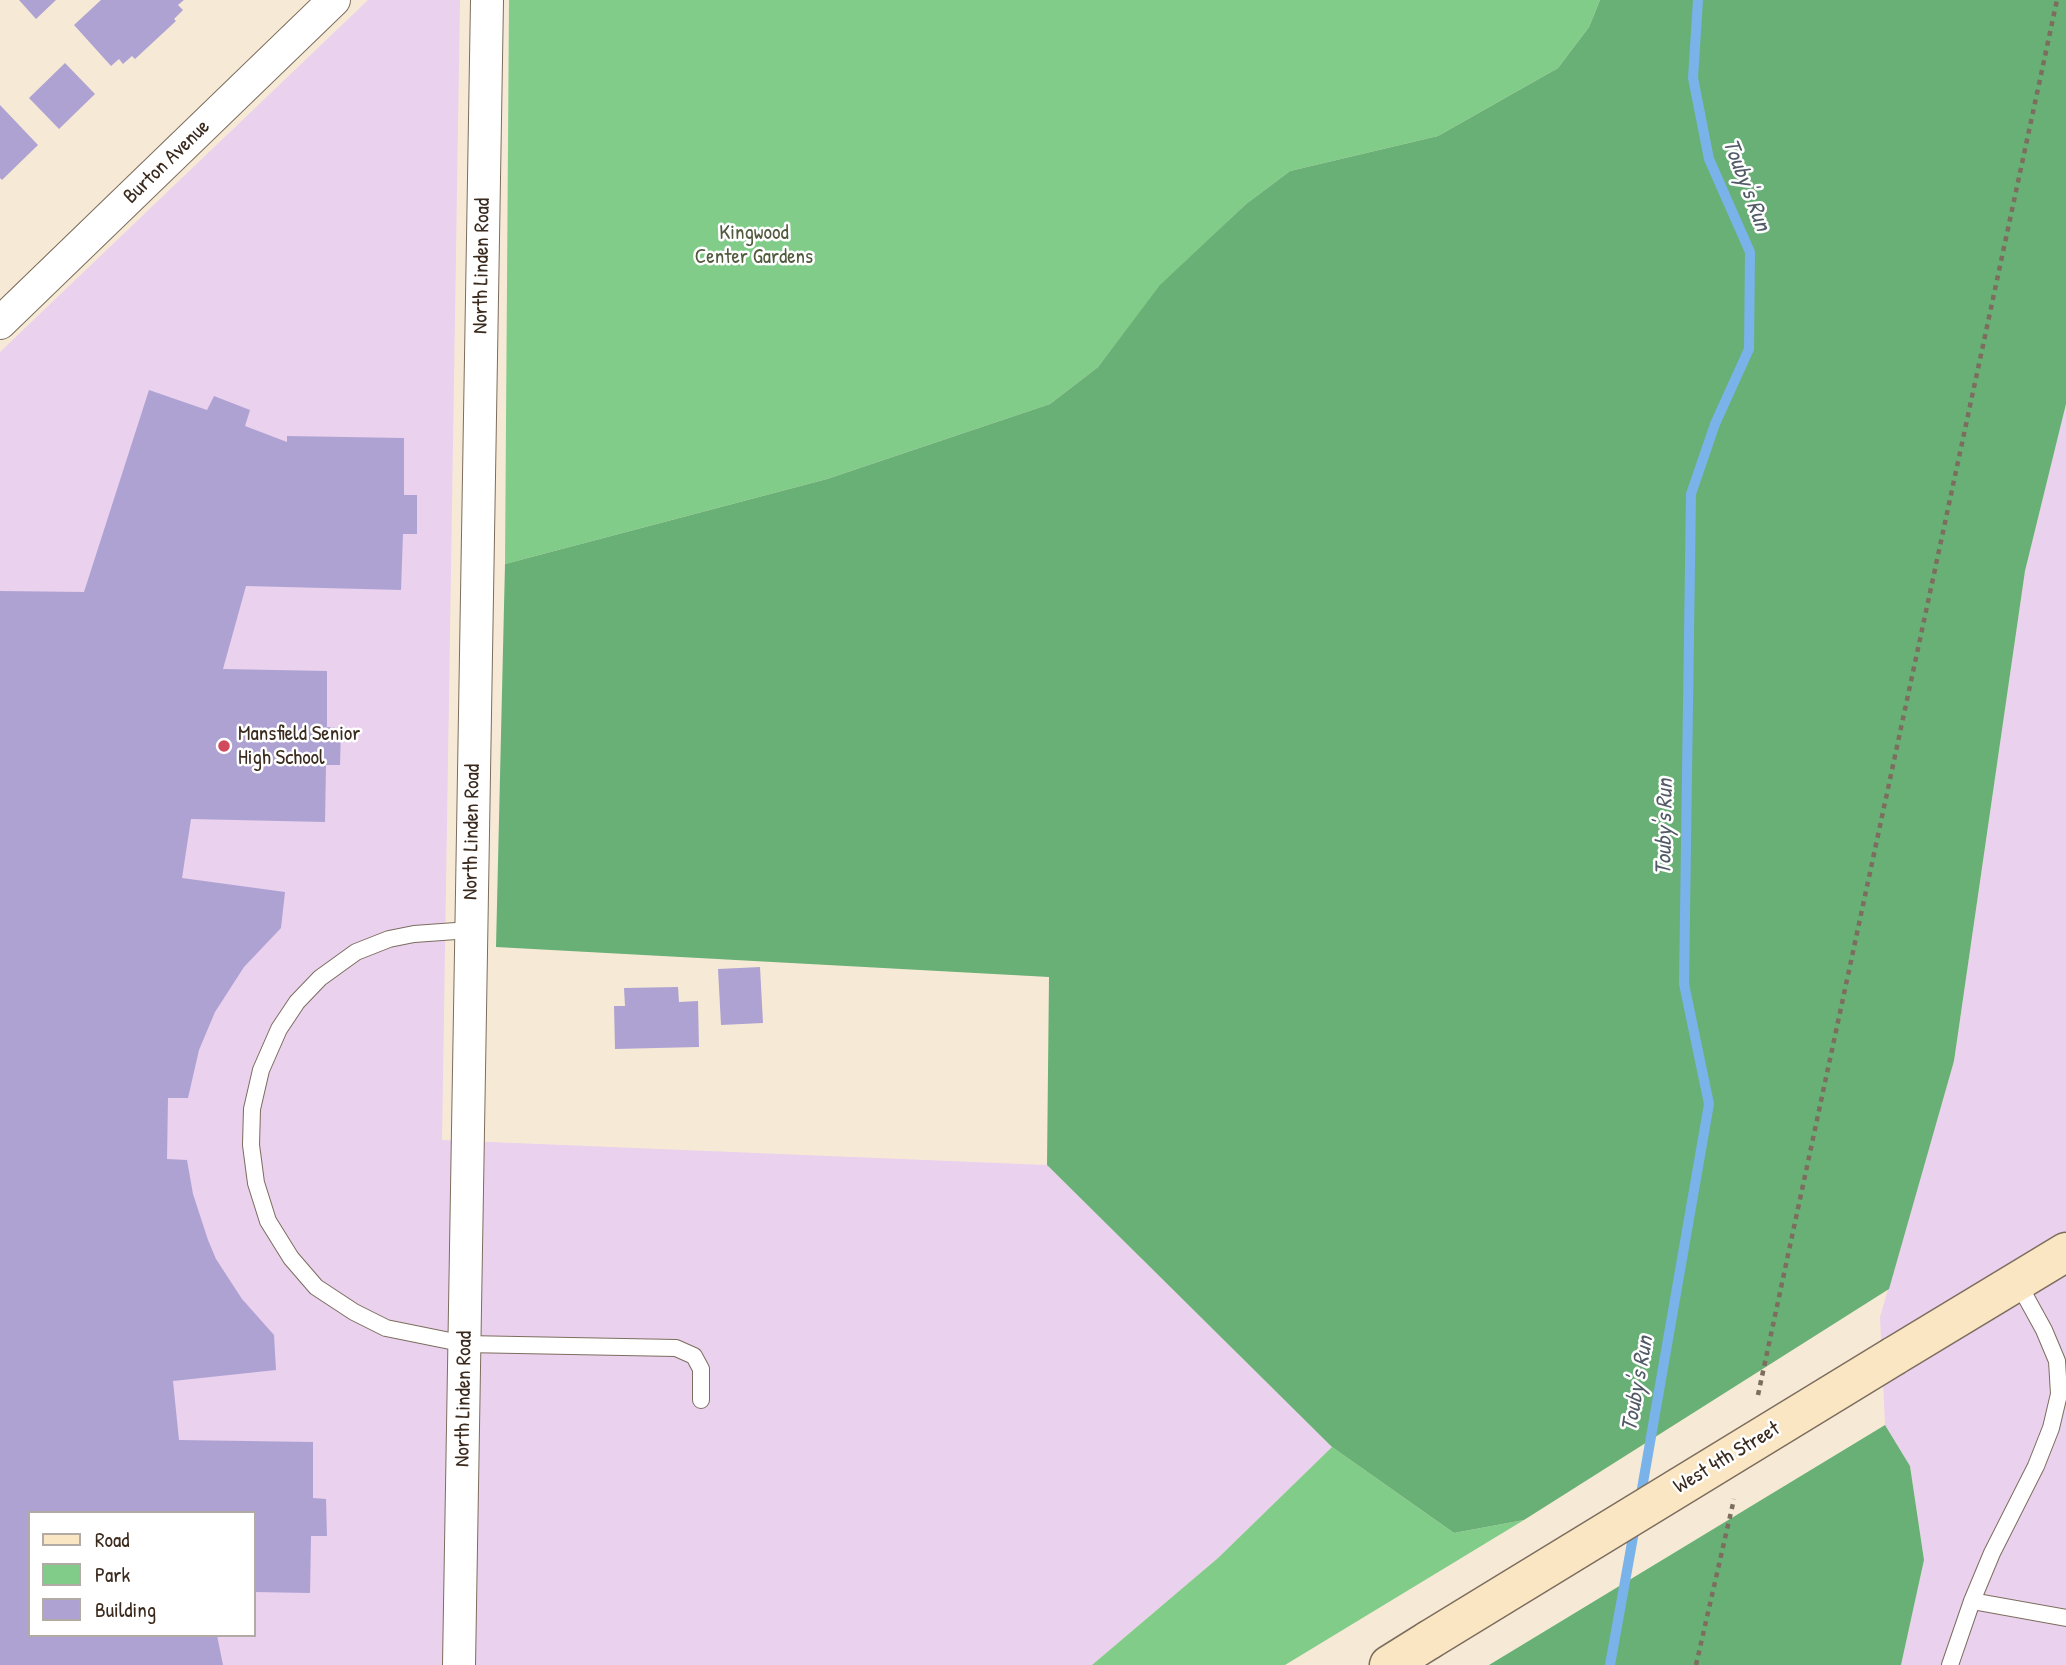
<!DOCTYPE html>
<html>
<head>
<meta charset="utf-8">
<style>
  body { margin:0 }
  #map { position:relative; width:2066px; height:1665px; overflow:hidden; background:#f6ead6; font-family:"Patrick Hand",sans-serif }
  canvas { display:block }
  .legend { position:absolute; left:28px; top:1511px; width:228px; height:126px; box-sizing:border-box; background:#fff; border:2px solid #b1aaa5; margin:0; padding:9px 12px; list-style:none; font-size:21px; color:#3b2a1e }
  .legend li { display:flex; align-items:center; gap:14px; height:35px }
  .legend b { width:35px; border:2px solid #b1aaa5 }
</style>
</head>
<body>
<div id="map">
<canvas width="2066" height="1665"></canvas>
<ul class="legend">
<li><b style="height:9px;background:#fbe6c4"></b>Road</li>
<li><b style="height:19px;background:#82cc8a"></b>Park</li>
<li><b style="height:19px;background:#aea2d3"></b>Building</li>
</ul>
</div>
<script>
const g = document.querySelector('canvas').getContext('2d');
g.lineJoin = 'round';
function fillPath(path, color) { g.fillStyle = color; g.fill(path, 'evenodd'); }
const shape = rows => new Path2D(rows.map(r => 'M' + r).join(''));
function strokePath(path, color, width, dash) { g.strokeStyle = color; g.lineWidth = width; g.lineCap = dash ? 'butt' : 'round'; g.setLineDash(dash || []); g.stroke(path); }
function label(font, color, halo, rows, align = 'center') {
  g.font = font + ' "Patrick Hand",sans-serif'; g.lineWidth = 5; g.setLineDash([]); g.textBaseline = 'middle'; g.strokeStyle = halo; g.fillStyle = color; for (const [text, x, y, turn = 0] of rows) {
    g.save(); g.translate(x, y); g.rotate((+turn || 0) * Math.PI / 180); g.textAlign = isNaN(turn) ? turn : align; if (halo) g.strokeText(text, 0, 0); g.fillText(text, 0, 0); g.restore();
  }
}
fillPath(shape([
  [368,0,460,0,442,1140,1047,1165,1332,1447,1218,1558,1092,1665,0,1665,0,352],
  [30,1513,254,1513,254,1635,30,1635],
  [2066,404,2066,1665,1901,1665,1924,1560,1910,1466,1885,1425,1880,1317,1954,1061,2025,571]
]), '#ead1ed');
fillPath(shape([
  [509,0,1600,0,1589,27,1558,68,1438,136,1290,171,1246,204,1161,285,1098,367,1050,404,827,479,505,564],
  [1332,1447,1454,1533,1524,1520,1285,1665,1092,1665,1218,1558]
]), '#82cc8a');
fillPath(shape([
  [1600,0,2066,0,2066,404,2025,571,1954,1061,1889,1289,1524,1520,1454,1533,1332,1447,1047,1165,1049,977,496,947,505,564,827,479,1050,404,1098,367,1160,285,1246,204,1290,171,1438,136,1558,68,1589,27],
  [1885,1425,1910,1466,1924,1560,1901,1665,1489,1665]
]), '#69b076');
strokePath(shape([
  [1640,1500,1709,1104,1684,984,1691,494,1715,424,1749,349,1750,252,1709,159,1693,78,1698,0],
  [1610,1665,1635,1526]
]), '#7ab3ea', 10);
fillPath(shape([
  [19,0,56,0,36,19],
  [101,0,184,0,178,5,183,10,174,19,176,21,135,59,132,56,123,64,119,59,111,66,74,25],
  [65,63,95,94,59,129,29,98],
  [0,105,38,145,2,180,0,178],
  [149,390,207,410,214,396,250,410,245,426,287,442,287,436,404,438,404,495,417,495,417,534,403,534,401,590,246,586,223,669,327,671,327,727,341,728,340,765,326,765,325,822,191,819,182,878,285,892,281,928,244,967,215,1012,199,1050,188,1098,168,1098,167,1159,187,1160,193,1194,208,1240,216,1259,242,1299,274,1335,276,1370,173,1381,179,1440,313,1442,313,1498,326,1499,327,1536,311,1536,310,1593,254,1592,254,1513,30,1513,30,1635,217,1635,223,1665,0,1665,0,591,84,592],
  [760,967,763,1023,721,1025,718,969],
  [678,987,679,1002,698,1001,699,1047,615,1049,614,1006,625,1006,624,988]
]), '#aea2d3');
const lane = shape([
  [470,930,414,934,389,939,356,952,320,978,297,1002,279,1029,261,1070,252,1109,251,1145,256,1183,268,1221,291,1258,316,1287,354,1312,386,1328,465,1344,676,1348,694,1356,701,1369,701,1400],
  [1972,1601,2066,1618],
  [1950,1665,1972,1601,1992,1553,2036,1466,2051,1428,2059,1394,2057,1361,2044,1330,2017,1281]
]);
const street = shape([
  [0,323,334,0],
  [459,1665,487,0]
]);
const secondary = shape([
  [1894,1356,2066,1252],
  [1389,1665,1429,1640]
]);
strokePath(lane, '#7c6d5e', 18);
strokePath(street, '#7c6d5e', 34);
strokePath(secondary, '#7c6d5e', 41);
strokePath(shape([
  [1758,1395,2057,0],
  [1696,1665,1734,1499]
]), '#7c6d5e', 4.5, [5, 5]);
strokePath(lane, '#fff', 16);
strokePath(street, '#fff', 32);
strokePath(secondary, '#fbe6c4', 38);
const secondaryBridge = shape([
  [1429,1640,1894,1356]
]);
strokePath(secondaryBridge, '#7c6d5e', 41, []);
strokePath(secondaryBridge, '#fbe6c4', 38);
for (const [x, y, r, color] of [
  [224,746,7,"#d1495b"]
]) { const dot = new Path2D(); dot.arc(x, y, r, 0, 2 * Math.PI); g.fillStyle = color; g.fill(dot); strokePath(dot, '#fff', 2.5); }
label('21px', '#3b2a1e', '#fff', [
  ["Burton Avenue",167,162,-44],
  ["North Linden Road",482,266,-89],
  ["North Linden Road",472,832,-89],
  ["North Linden Road",464,1399,-89],
  ["West 4th Street",1727,1458,-31]
]);
label('21px', '#505b3e', '#fff', [
  ["Kingwood",754,233],
  ["Center Gardens",754,257]
]);
label('21px', '#3b2a1e', '#fff', [
  ["Mansfield Senior",238,734],
  ["High School",238,758]
], 'left');
label('italic 23px', '#515a65', '#fff', [
  ["Touby's Run",1746,185,69],
  ["Touby's Run",1665,827,-89],
  ["Touby's Run",1638,1384,-80]
]);
</script>
</body>
</html>
